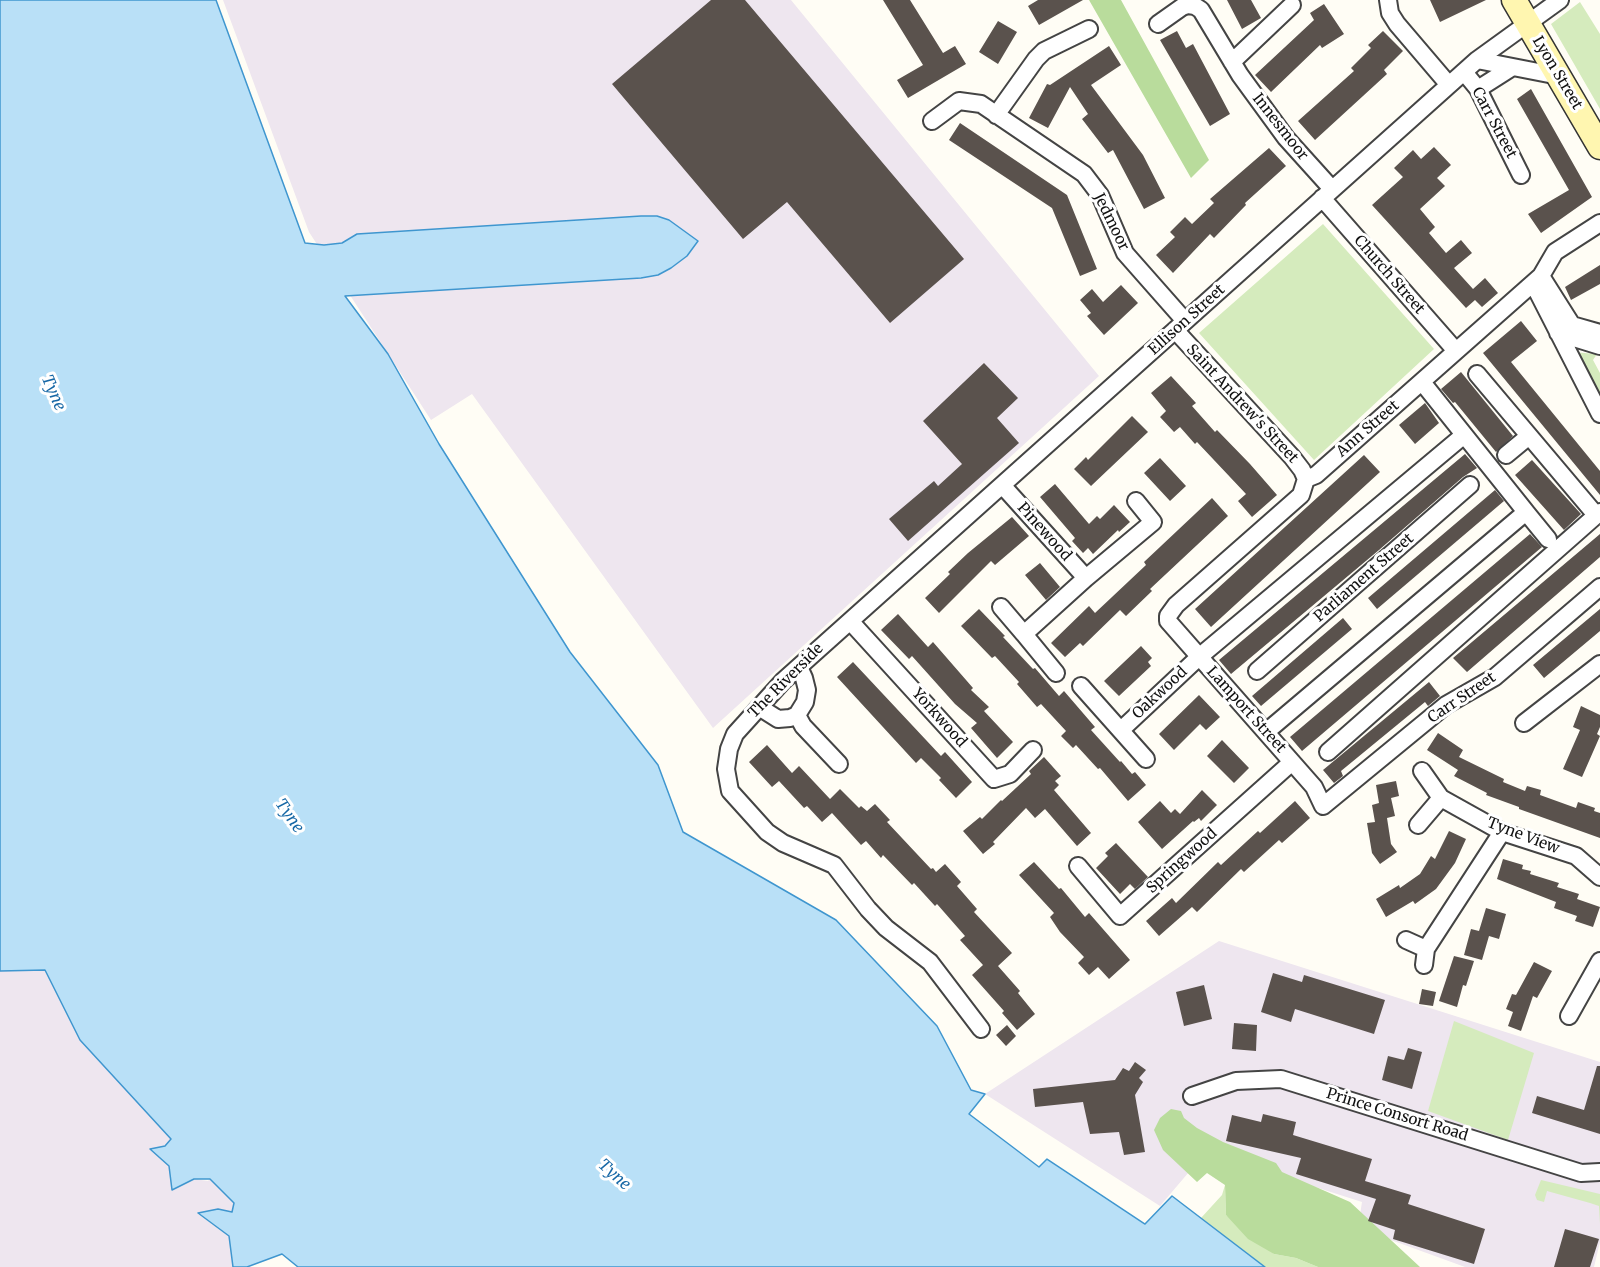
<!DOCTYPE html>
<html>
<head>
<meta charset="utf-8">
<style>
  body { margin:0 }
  canvas { display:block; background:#fffdf5 }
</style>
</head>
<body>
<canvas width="1600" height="1267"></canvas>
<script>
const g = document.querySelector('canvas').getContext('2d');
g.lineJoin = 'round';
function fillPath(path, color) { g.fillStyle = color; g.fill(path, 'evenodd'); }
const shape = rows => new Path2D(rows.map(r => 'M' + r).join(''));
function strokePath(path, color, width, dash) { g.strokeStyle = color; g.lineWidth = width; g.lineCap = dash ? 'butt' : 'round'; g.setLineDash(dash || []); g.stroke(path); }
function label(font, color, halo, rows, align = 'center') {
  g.font = font + ' Merriweather,serif'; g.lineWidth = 6; g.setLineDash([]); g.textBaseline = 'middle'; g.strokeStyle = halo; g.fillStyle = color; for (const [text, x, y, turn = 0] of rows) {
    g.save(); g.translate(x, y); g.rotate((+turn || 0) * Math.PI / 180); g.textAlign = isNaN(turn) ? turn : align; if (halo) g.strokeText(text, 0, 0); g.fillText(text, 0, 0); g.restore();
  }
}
fillPath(shape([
  [223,0,791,0,1099,376,713,728,472,394,431,420,309,232],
  [1219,941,1600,1062,1600,1242,1594,1267,1465,1267,1358,1228,1362,1202,1206,1152,1160,1206,985,1094],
  [45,970,80,1040,171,1139,165,1146,151,1149,169,1166,173,1189,194,1179,208,1181,210,1179,234,1203,232,1212,218,1209,198,1214,229,1236,233,1267,0,1267,0,971]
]), '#eee6ef');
fillPath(shape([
  [1580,2,1600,34,1600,109,1551,24],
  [1323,224,1434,349,1314,460,1199,333],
  [1572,352,1597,354,1593,360,1600,373,1600,404],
  [1454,1021,1534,1053,1508,1140,1428,1111],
  [1541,1180,1600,1194,1600,1224,1599,1206,1590,1203,1547,1191,1544,1202,1537,1200,1535,1195],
  [1225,1185,1226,1215,1274,1254,1296,1258,1318,1267,1265,1267,1201,1218,1222,1195]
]), '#d5ebbd');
fillPath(shape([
  [1089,0,1121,0,1209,160,1191,178],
  [1171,1109,1181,1111,1184,1118,1197,1128,1223,1142,1276,1163,1282,1172,1350,1202,1420,1267,1318,1267,1296,1258,1274,1254,1248,1239,1226,1215,1225,1185,1207,1173,1197,1182,1163,1150,1154,1130,1160,1118]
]), '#b9dc9c');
const water = shape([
  [0,0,216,0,305,243,324,245,342,243,357,234,641,216,657,216,669,220,698,241,687,256,671,268,658,275,641,278,345,296,388,354,439,444,570,652,658,765,683,832,836,920,937,1026,971,1090,985,1094,969,1114,1039,1167,1047,1159,1145,1224,1172,1196,1265,1267,298,1267,282,1254,247,1267,233,1267,229,1236,198,1213,218,1209,232,1212,234,1203,210,1179,194,1179,172,1190,169,1166,150,1149,165,1146,171,1139,80,1040,45,970,0,971,0,0]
]);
fillPath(water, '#b9e0f7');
strokePath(water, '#3f96cf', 1.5);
fillPath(shape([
  [711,0,745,0,964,259,890,323,787,202,743,239,612,84],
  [883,0,910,0,943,53,955,46,966,64,908,98,897,80,923,65],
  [1038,0,1083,0,1039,25,1028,6],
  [1227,0,1251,0,1261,18,1242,29],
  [1430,0,1486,0,1440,22],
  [1324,4,1344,34,1322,48,1320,45,1271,92,1255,75,1314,20,1310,13],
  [998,21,1017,32,998,64,979,52],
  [1177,31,1186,48,1193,44,1230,114,1210,126,1160,40],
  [1383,31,1403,51,1384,70,1387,74,1315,140,1298,121,1354,71,1351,68,1371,48,1368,45],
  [1109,46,1121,65,1091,85,1143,155,1165,198,1144,209,1113,150,1108,153,1082,119,1088,114,1070,87,1048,128,1029,118,1047,84,1050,85],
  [1531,89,1592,197,1541,233,1528,214,1569,190,1517,99],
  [960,123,1067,195,1097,269,1080,276,1052,208,949,140],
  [1434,147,1451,165,1437,178,1445,186,1420,209,1435,227,1429,233,1446,253,1461,240,1472,253,1454,268,1473,289,1485,278,1498,293,1482,307,1475,300,1466,308,1372,205,1403,177,1394,168,1413,150,1421,159],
  [1269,148,1286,166,1245,203,1246,205,1214,238,1210,234,1173,273,1156,255,1175,237,1170,232,1185,217,1192,224,1214,203,1210,199],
  [1600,265,1600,284,1571,300,1565,287],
  [1121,285,1138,303,1104,335,1087,316,1091,313,1080,300,1092,289,1103,302],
  [1521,321,1537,341,1511,362,1600,471,1600,495,1483,353],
  [984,363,1018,398,997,418,1019,443,908,541,889,519,934,481,938,486,962,464,923,421],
  [1461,372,1513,436,1496,452,1455,402,1453,403,1441,389],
  [1171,376,1196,403,1192,406,1215,432,1217,430,1250,464,1277,495,1252,517,1238,501,1246,494,1197,442,1195,444,1180,427,1174,432,1160,417,1166,411,1151,393],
  [1425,403,1439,423,1415,444,1399,425],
  [1132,416,1148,432,1091,486,1074,469,1086,457,1088,460],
  [1465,454,1477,468,1463,477,1379,550,1231,674,1219,660],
  [1364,455,1380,472,1211,627,1195,609],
  [1160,458,1186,486,1170,501,1144,473],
  [1532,460,1581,514,1564,530,1515,475],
  [1055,484,1089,524,1097,516,1100,519,1114,505,1130,522,1119,532,1118,530,1093,554,1088,548,1083,553,1072,541,1075,538,1040,497],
  [1495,490,1504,501,1377,609,1368,598],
  [1212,498,1228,516,1150,589,1152,591,1126,616,1120,610,1083,646,1080,643,1065,657,1051,643,1089,606,1095,613,1146,565,1144,562],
  [1012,517,1029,536,995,565,991,561,939,613,925,598,950,574,948,572,968,553],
  [1530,534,1542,547,1302,751,1290,737],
  [1600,534,1600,557,1467,672,1453,658],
  [1040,563,1060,587,1046,600,1025,575],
  [979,609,1005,636,1003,637,1033,669,1035,668,1059,696,1064,691,1095,727,1091,730,1120,762,1121,761,1132,774,1135,772,1146,785,1128,801,1100,768,1098,769,1076,745,1073,748,1061,736,1066,731,1041,704,1037,707,1017,684,1019,682,995,656,992,658,961,626],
  [1600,609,1600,631,1544,678,1533,665],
  [898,614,928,647,933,642,973,688,971,690,989,707,984,711,1013,742,997,758,971,728,977,723,955,704,912,656,909,659,881,630],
  [1343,618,1352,629,1261,706,1252,696],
  [1141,646,1152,658,1148,662,1151,666,1119,696,1104,681],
  [853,662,941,756,945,752,972,782,956,798,939,780,941,778,921,758,916,763,837,677],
  [1429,682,1440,696,1428,706,1425,702,1341,771,1343,776,1334,783,1323,770],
  [1199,695,1220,717,1206,730,1200,724,1174,750,1159,734],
  [1581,706,1600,715,1600,727,1597,734,1600,736,1582,777,1563,769,1580,730,1573,727],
  [1438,733,1463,750,1459,757,1504,779,1503,782,1525,791,1527,786,1541,790,1540,795,1576,808,1578,802,1595,808,1594,811,1600,813,1600,838,1519,809,1519,807,1486,795,1487,793,1454,776,1458,770,1427,750],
  [1222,740,1249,768,1234,783,1207,756],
  [767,745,792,773,799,766,830,799,840,789,859,808,861,806,867,811,875,804,890,820,887,822,931,869,933,868,936,872,945,864,961,882,957,886,977,909,974,912,1012,953,998,966,1020,991,1018,993,1035,1014,1017,1030,1002,1013,1004,1011,972,975,983,965,960,940,965,936,937,904,935,906,914,883,912,885,883,855,881,858,866,841,861,845,832,813,822,822,807,806,804,808,779,781,772,787,749,762],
  [1044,757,1061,776,1055,781,1059,785,1054,790,1091,833,1077,846,1045,809,1035,818,1026,808,993,842,995,844,983,854,963,831,980,817,982,819,1001,800,1002,801,1031,774,1029,771],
  [1396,781,1399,796,1391,798,1395,816,1387,818,1391,844,1397,852,1380,864,1372,853,1367,823,1375,822,1372,805,1379,803,1376,785],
  [1202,790,1217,805,1201,821,1199,818,1194,822,1193,821,1162,849,1138,822,1160,801,1171,813,1175,809,1180,814],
  [1295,801,1310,818,1282,843,1279,840,1244,872,1241,869,1197,912,1192,907,1159,936,1146,921,1172,898,1176,903,1218,862,1221,865,1258,831,1260,833],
  [1449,831,1466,839,1455,863,1436,889,1415,904,1413,901,1386,917,1376,899,1399,885,1400,888,1420,874,1431,856,1435,859],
  [1116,843,1148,877,1135,889,1130,884,1120,894,1096,868,1108,856,1105,853],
  [1503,859,1523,865,1522,869,1531,871,1530,874,1559,883,1557,887,1579,894,1577,899,1600,907,1593,927,1575,921,1577,916,1554,908,1556,902,1497,879],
  [1034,862,1059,889,1061,888,1085,917,1089,913,1130,960,1109,979,1098,967,1089,975,1078,963,1084,957,1060,932,1050,917,1054,913,1019,875],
  [1486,908,1506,914,1499,939,1489,936,1482,960,1464,955,1471,929,1479,931],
  [1454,956,1474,961,1466,986,1463,985,1457,1007,1439,1001],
  [1534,962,1552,971,1537,998,1533,996,1521,1031,1508,1026,1513,1012,1506,1009,1512,994,1516,995],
  [1273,973,1302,982,1304,975,1385,1000,1374,1034,1295,1009,1291,1022,1261,1012],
  [1204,985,1212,1019,1184,1026,1176,992],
  [1422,989,1436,992,1433,1006,1419,1004],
  [1234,1023,1257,1025,1256,1051,1232,1049],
  [1007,1025,1016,1036,1006,1046,996,1035],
  [1408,1048,1422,1052,1412,1089,1382,1080,1388,1056,1404,1060],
  [1135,1062,1146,1070,1139,1078,1143,1082,1135,1095,1145,1152,1124,1155,1119,1132,1090,1134,1083,1102,1035,1107,1033,1089,1115,1080,1123,1068,1129,1071],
  [1597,1066,1600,1066,1600,1134,1532,1113,1537,1096,1584,1110],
  [1263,1114,1296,1122,1293,1135,1372,1159,1365,1181,1411,1195,1408,1204,1485,1229,1474,1264,1393,1239,1395,1230,1368,1221,1376,1199,1296,1174,1301,1158,1226,1141,1232,1115,1261,1122],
  [1565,1229,1599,1239,1590,1267,1554,1267]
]), '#5a524d');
const street = shape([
  [1388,0,1390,13,1397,24,1449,85],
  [1158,24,1182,7,1188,5,1195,6,1201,10,1240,75,1286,138,1332,189],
  [1477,60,1559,76],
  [1232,62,1292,5],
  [1464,72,1478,89,1521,175],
  [1478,89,1511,68],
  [996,115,1036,59,1044,51,1089,29],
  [932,121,959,101,981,104,1084,174,1100,195,1125,253,1185,321],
  [1322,198,1456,351],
  [1541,276,1555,252,1600,223],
  [1533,283,1600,414],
  [1175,330,1292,457,1302,470,1306,479],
  [1558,333,1600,346],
  [1477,374,1596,515],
  [1422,382,1526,512],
  [1506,455,1529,436],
  [1306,479,1301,495,1176,605,1168,616,1168,621,1314,787,1323,806,1446,705,1495,677,1600,587],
  [1306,479,1316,475,1541,276,1572,325,1600,333],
  [1002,485,1086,578,1024,634,1056,673],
  [1086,578,1153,522,1136,501],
  [1001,607,1024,634],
  [850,621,994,779,1010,774,1033,750],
  [1257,671,1470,485],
  [1081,686,1146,759],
  [759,707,778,719,790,718,797,715,805,702,807,690,804,678,799,667],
  [797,715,803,726,839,764],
  [1524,723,1600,664],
  [1121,730,1199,657,1464,435],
  [1266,732,1526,512,1548,539],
  [1328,752,1600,512],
  [1422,771,1441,798,1502,832,1576,856,1600,877],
  [1418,825,1441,798],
  [1078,866,1120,916,1292,762],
  [1406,940,1426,949],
  [1424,965,1426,949,1502,832],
  [1569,1016,1600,961],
  [981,1029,930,962,886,928,868,909,834,865,783,843,767,832,730,791,726,769,729,749,735,734,783,681,1420,111,1477,60,1560,0],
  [1192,1096,1236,1081,1281,1079,1581,1173,1600,1172]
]);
const secondary = shape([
  [1514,0,1600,147]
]);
strokePath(street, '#444', 20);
strokePath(secondary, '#333', 27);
strokePath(street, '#fff', 16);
strokePath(secondary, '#fff6b0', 24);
label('15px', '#111', '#fff', [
  ["Lyon Street",1557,73,59],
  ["Carr Street",1494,123,62],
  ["Innesmoor",1280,127,52],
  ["Jedmoor",1111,222,64],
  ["Church Street",1389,275,49],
  ["Ellison Street",1187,320,-42],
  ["Saint Andrew's Street",1242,404,47],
  ["Ann Street",1368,429,-41],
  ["Pinewood",1044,532,48],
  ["Parliament Street",1364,578,-41],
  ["The Riverside",786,681,-45],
  ["Oakwood",1160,693,-43],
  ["Carr Street",1462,698,-34],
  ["Lamport Street",1246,710,48],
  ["Yorkwood",939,718,48],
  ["Tyne View",1523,836,21],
  ["Springwood",1182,861,-42],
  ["Prince Consort Road",1397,1115,17]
]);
label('italic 16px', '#1768a6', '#fff', [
  ["Tyne",53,393,67],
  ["Tyne",289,816,55],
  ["Tyne",614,1175,42]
]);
</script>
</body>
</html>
